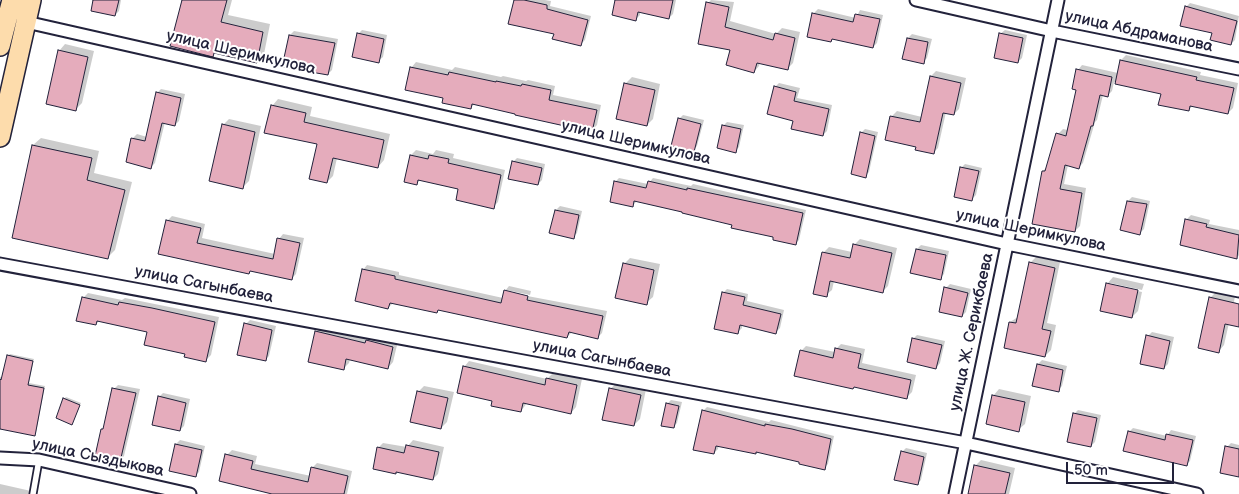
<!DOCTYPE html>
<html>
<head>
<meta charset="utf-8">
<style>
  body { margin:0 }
  #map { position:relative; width:1239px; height:494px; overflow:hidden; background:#fff; font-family:"Balsamiq Sans",sans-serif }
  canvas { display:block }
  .scale { position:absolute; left:1066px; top:462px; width:108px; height:22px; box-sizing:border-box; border:2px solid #22223b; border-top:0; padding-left:6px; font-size:15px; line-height:18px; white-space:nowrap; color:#22223b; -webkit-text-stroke:4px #fff; paint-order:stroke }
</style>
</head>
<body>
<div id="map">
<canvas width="1239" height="494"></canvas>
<div class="scale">50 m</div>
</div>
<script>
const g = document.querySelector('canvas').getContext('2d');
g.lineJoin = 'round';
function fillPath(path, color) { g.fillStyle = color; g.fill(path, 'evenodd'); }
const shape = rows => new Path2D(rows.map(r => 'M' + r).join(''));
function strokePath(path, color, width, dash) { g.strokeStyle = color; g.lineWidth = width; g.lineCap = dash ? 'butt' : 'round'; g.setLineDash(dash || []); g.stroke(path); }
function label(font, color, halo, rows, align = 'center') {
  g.font = font + ' "Balsamiq Sans",sans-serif'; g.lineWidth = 4; g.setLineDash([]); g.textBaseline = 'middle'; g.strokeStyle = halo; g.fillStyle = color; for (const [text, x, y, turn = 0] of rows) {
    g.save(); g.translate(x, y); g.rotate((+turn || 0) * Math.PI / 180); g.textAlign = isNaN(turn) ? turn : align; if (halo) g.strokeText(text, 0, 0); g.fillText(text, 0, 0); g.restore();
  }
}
fillPath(shape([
  [95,0,121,0,119,11,115,15],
  [183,0,232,0,228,15,270,24,264,54,256,61,215,52,212,55],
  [515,0,545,0,551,1,550,6,591,16,585,40,581,44,555,33],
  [616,0,676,0,673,14,669,18,640,12,640,15,636,19],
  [711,0,734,2,730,21,776,34,782,28,800,32,793,63,788,68,760,62,759,66,754,72,731,49,708,3],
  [1190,3,1239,16,1235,40,1231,44,1214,32,1186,7],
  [818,9,856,18,860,10,883,15,877,43,873,47,833,38,831,41,814,13],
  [362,30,387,35,383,57,378,61,358,34],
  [1005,30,1027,35,1022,58,1018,62,1000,34],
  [294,31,338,39,332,70,328,74,290,35],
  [912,34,932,39,927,58,923,62,908,38],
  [65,44,94,51,82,103,76,109,59,51],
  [1126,55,1201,72,1200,75,1238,83,1233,108,1228,113,1193,105,1189,110,1162,93,1114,82,1112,91,1107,96,1103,95,1097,120,1095,122,1083,163,1078,168,1068,165,1064,184,1086,188,1080,226,1075,231,1043,171,1048,166,1058,134,1063,129,1068,130,1077,89,1078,70,1082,65,1118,73,1121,60],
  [416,62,452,70,455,67,501,77,503,76,526,81,528,80,555,86,553,95,601,105,597,125,592,130,475,103,471,108,445,97,411,68],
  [936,71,966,78,959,109,954,114,946,112,938,148,933,153,917,146,892,116,897,111,922,117,931,76],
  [632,77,660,84,653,119,647,125,625,84],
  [779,83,800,88,797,98,832,105,827,131,823,135,795,120,775,87],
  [161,89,185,94,179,121,175,125,165,122,155,163,151,167,133,138,137,134,147,137,157,93],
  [278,99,312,107,310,116,390,134,384,160,378,167,337,158,333,176,327,182,318,143,272,106],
  [683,115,704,120,697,146,693,150,679,119],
  [229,119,261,126,249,181,243,187,223,125],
  [727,122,744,125,739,147,735,151,723,126],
  [865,129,878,132,869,172,865,176,861,133],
  [41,138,99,151,94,173,132,182,115,250,107,258,33,145],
  [416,150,433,154,436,150,454,154,453,158,505,170,498,202,493,207,460,188,421,179,417,183,406,181,411,155],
  [517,158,545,164,542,180,538,184,513,162],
  [965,164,982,168,976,195,972,199,961,168],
  [619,178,648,184,653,178,691,186,693,184,806,210,799,240,795,244,733,224,637,201,632,206,615,182],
  [1132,197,1150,201,1144,229,1140,233,1128,201],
  [560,206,582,211,577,233,573,237,556,210],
  [1191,215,1210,220,1209,224,1239,230,1239,255,1237,258,1187,219],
  [172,216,205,224,202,238,275,254,279,239,283,234,304,238,296,274,291,279,251,270,249,273,160,253,167,221],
  [860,239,897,248,888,286,883,291,834,281,832,290,826,295,815,293,824,252,829,247,852,252,854,245],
  [921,245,949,251,944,274,940,278,917,249],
  [1036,257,1060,262,1047,323,1056,325,1051,350,1045,356,1010,322,1018,317,1030,263],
  [630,258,660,264,653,297,646,303,624,264],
  [367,265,399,272,399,275,503,298,505,291,509,286,531,291,530,295,506,290,506,292,607,311,602,333,598,337,572,332,567,337,440,309,436,312,393,303,388,308,363,270],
  [1113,277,1144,284,1142,290,1110,283,1110,285,1142,292,1138,311,1132,317,1107,284],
  [950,284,971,289,966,312,962,316,946,288],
  [727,289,748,294,747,301,784,310,780,328,776,332,742,325,742,328,738,332,723,293],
  [1216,292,1235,296,1234,302,1239,304,1239,325,1229,323,1224,345,1219,351,1210,298],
  [88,293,122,300,125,298,219,317,211,355,206,360,186,353,148,332,99,321,96,324,83,298],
  [250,320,276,326,269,356,265,360,246,324],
  [321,327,398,341,393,362,388,368,350,359,349,363,343,369,316,332],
  [1152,332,1174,337,1168,364,1164,368,1148,336],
  [917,335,945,341,940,363,936,368,913,339],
  [841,344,865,349,862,363,916,375,912,392,907,397,855,386,801,351,806,346,835,352,836,349],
  [10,354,34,359,29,383,45,386,36,433,34,435,0,428,0,377,3,378,8,356],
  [1042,360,1067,366,1062,386,1058,390,1034,385,1038,364],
  [469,361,547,379,553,373,582,379,576,407,571,413,527,403,521,411,494,400,464,367],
  [617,383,646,389,640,419,634,425,610,389],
  [118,385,140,389,124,456,120,460,102,429,105,426,114,389],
  [424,386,454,392,447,422,441,428,418,392],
  [999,389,1031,396,1025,424,1018,430,993,396],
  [163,393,190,399,184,426,180,430,159,397],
  [66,397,81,403,72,423,64,399],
  [671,400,682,402,677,423,673,427,667,404],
  [707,407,769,422,771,420,834,436,828,464,824,468,801,461,758,451,756,453,719,445,718,449,714,453,703,411],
  [1078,410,1101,415,1095,442,1091,446,1074,414],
  [1133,428,1167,436,1171,430,1196,436,1190,461,1186,465,1129,432],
  [180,440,205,446,199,472,195,476,176,444],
  [413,440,444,447,438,474,433,479,378,448,383,443,407,447],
  [1231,443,1239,445,1239,476,1227,447],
  [906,448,927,453,921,480,917,484,902,452],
  [232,450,257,456,255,464,311,476,312,468,317,463,352,471,347,494,278,494,227,455],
  [981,460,1015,468,1009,494,969,494,975,466],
  [0,484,31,491,30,494,0,494]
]), '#0003');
const building = shape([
  [93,0,119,0,115,16,91,11,93,0],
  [182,0,227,0,221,22,263,32,257,63,214,53,213,57,170,46,182,0],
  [514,0,524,0,547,5,547,9,588,20,581,46,552,39,554,34,508,24,514,0],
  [615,0,673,0,669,19,638,12,636,21,612,15,615,0],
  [706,2,729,7,725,27,773,40,775,33,795,38,788,70,757,63,754,73,726,65,730,50,698,44,706,2],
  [1185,6,1237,21,1231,45,1210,40,1212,33,1180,26,1185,6],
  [812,13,853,22,855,14,880,19,873,48,832,39,831,42,807,37,812,13],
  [357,33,384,39,379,63,352,57,357,33],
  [999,33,1023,38,1018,63,994,58,999,33],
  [289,35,335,43,328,75,282,67,289,35],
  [907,38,928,42,924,64,902,59,907,38],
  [58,50,88,57,76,111,46,104,58,50],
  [1120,60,1197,77,1196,80,1234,88,1228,114,1190,106,1189,111,1158,105,1161,94,1115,84,1120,60],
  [410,67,448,75,449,72,496,82,496,81,521,86,522,84,551,90,549,100,597,110,592,132,515,115,515,114,472,104,471,109,442,103,443,98,405,90,410,67],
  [1076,69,1112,77,1108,97,1100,95,1093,126,1091,126,1079,169,1065,165,1060,189,1082,193,1075,232,1032,224,1042,171,1045,171,1056,133,1066,136,1076,90,1072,89,1076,69],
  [930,76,961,83,954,115,943,113,934,154,915,150,916,147,885,140,890,116,920,122,930,76],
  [624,83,655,90,647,126,616,119,624,83],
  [774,86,796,92,794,101,829,109,823,136,791,129,793,121,767,114,774,86],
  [156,92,181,98,175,126,162,123,151,169,126,162,131,138,145,141,156,92],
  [271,105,306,113,304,122,384,140,378,168,333,158,327,183,309,179,317,144,264,133,271,105],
  [678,118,701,124,694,152,671,146,678,118],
  [222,124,255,132,243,189,209,181,222,124],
  [722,125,741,129,736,153,717,148,722,125],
  [860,132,875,136,866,178,851,174,860,132],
  [32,145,92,158,87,180,125,190,108,259,12,238,32,145],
  [410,155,428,159,429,155,449,159,448,163,501,175,494,209,456,200,458,189,418,180,417,185,404,182,410,155],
  [512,161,542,168,538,185,508,179,512,161],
  [960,167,979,171,972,201,954,197,960,167],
  [614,181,646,188,648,181,687,190,687,188,803,213,796,245,773,240,773,237,731,228,732,225,682,213,682,212,634,201,633,207,610,202,614,181],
  [1127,201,1147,204,1140,235,1120,230,1127,201],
  [555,210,579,215,574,239,549,233,555,210],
  [1185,219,1207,224,1206,227,1239,235,1237,259,1180,245,1185,219],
  [166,220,201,228,197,243,273,259,277,238,300,243,292,280,250,271,249,274,158,254,166,220],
  [853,244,892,253,883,293,830,281,827,297,813,294,822,252,850,258,853,244],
  [916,249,946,255,941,280,910,273,916,249],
  [1029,262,1055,268,1042,329,1051,331,1045,357,1004,348,1009,322,1016,323,1029,262],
  [623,263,654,270,647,305,615,298,623,263],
  [362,269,395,276,395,279,501,303,504,290,528,296,527,300,603,316,598,339,569,332,567,338,438,310,437,313,390,303,388,309,355,301,362,269],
  [1106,283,1138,290,1132,318,1100,311,1106,283],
  [944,287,968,293,962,317,939,312,944,287],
  [722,292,745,297,743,305,781,314,776,334,740,325,738,334,714,329,722,292],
  [82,297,118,305,119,302,152,308,215,322,206,362,184,357,185,354,144,345,147,332,97,321,96,325,76,321,82,297],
  [1209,297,1239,304,1239,327,1225,324,1219,353,1198,348,1209,297],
  [244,323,272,330,266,361,237,355,244,323],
  [315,331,365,343,366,340,393,347,388,369,346,359,344,370,308,362,315,331],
  [1146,335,1170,341,1164,369,1140,364,1146,335],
  [912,338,942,345,936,369,907,362,912,338],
  [835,348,861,354,858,368,911,380,907,399,854,387,853,389,794,376,800,350,833,358,835,348],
  [7,355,33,361,28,385,44,388,35,436,0,429,0,379,1,380,7,355],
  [1037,364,1063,370,1059,392,1032,386,1037,364],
  [463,366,545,385,546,378,577,385,571,414,523,403,521,412,491,406,492,401,457,393,463,366],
  [112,388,136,393,120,462,95,456,101,429,103,429,112,388],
  [609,388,641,395,634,426,602,420,609,388],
  [417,391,448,398,441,429,410,422,417,391],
  [992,395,1025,402,1019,432,986,424,992,395],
  [158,396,186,403,180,431,152,425,158,396],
  [63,398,80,405,72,425,56,418,63,398],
  [666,403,679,406,674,428,661,426,666,403],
  [702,410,765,426,765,424,792,429,831,439,825,470,799,464,799,462,756,452,756,454,716,446,714,454,693,450,702,410],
  [1073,413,1097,418,1091,447,1067,442,1073,413],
  [1128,431,1165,440,1166,434,1193,440,1187,466,1123,451,1128,431],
  [175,444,202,450,196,477,169,471,175,444],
  [406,445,439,452,433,480,396,472,396,474,373,469,377,447,404,453,406,445],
  [1225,446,1239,449,1239,477,1220,473,1225,446],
  [901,451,924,457,918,485,894,480,901,451],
  [225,454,253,461,251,469,308,482,311,467,348,476,344,494,272,494,219,481,225,454],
  [974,465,1010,473,1005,494,968,494,974,465]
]);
fillPath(building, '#e5acbc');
strokePath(building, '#22223b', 1);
const service = shape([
  [33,494,39,460]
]);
const minor = shape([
  [916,0,1052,31,1239,69],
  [26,22,1007,244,1239,291],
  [0,264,966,443,1197,494],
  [0,458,39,460,190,494],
  [955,494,1058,0]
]);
const trunk = shape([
  [0,46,12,0],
  [0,137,31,0]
]);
strokePath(service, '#22223b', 9);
strokePath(minor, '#22223b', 15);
strokePath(trunk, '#22223b', 22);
strokePath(service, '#fff', 5.5);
strokePath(minor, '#fff', 11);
strokePath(trunk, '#fddcac', 19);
label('16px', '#22223b', '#fff', [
  ["улица Абдраманова",1139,32,12],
  ["улица Шеримкулова",241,53,13],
  ["улица Шеримкулова",636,143,13],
  ["улица Шеримкулова",1031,231,12],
  ["улица Сагынбаева",204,285,11],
  ["улица Ж. Серикбаева",972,332,-78],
  ["улица Сагынбаева",602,359,11],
  ["улица Сыздыкова",98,458,12]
]);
</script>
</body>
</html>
